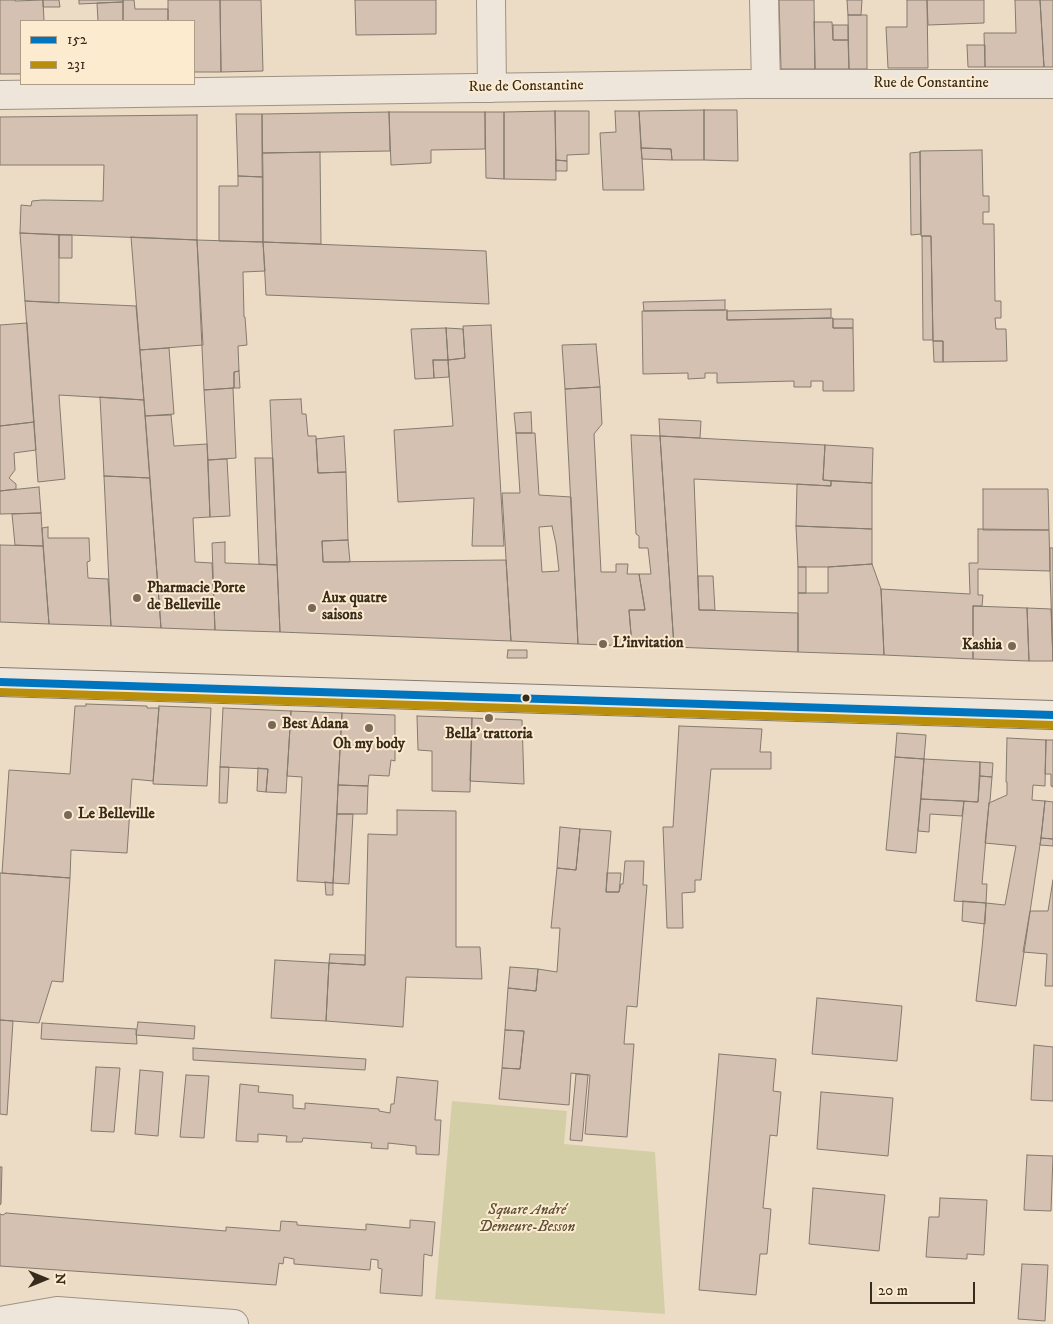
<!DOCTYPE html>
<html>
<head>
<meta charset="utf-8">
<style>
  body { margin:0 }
  #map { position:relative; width:1053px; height:1324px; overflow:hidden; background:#ecdcc6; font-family:"IM FELL DW Pica",serif }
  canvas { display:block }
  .legend { position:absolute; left:20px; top:20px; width:175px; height:65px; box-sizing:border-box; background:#fdebd0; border:1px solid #ae9e88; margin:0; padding:6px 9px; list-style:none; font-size:15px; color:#372b1c }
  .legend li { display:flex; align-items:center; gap:10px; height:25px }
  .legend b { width:25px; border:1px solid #ae9e88 }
  .north { position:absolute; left:20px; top:1254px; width:50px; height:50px; -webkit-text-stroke:4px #fdebd0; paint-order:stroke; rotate:90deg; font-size:14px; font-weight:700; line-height:20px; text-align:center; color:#372b1c }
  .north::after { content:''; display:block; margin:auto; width:18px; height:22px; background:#372b1c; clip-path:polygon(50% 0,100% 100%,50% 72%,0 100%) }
  .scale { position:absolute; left:870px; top:1282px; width:105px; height:22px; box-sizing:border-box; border:2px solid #372b1c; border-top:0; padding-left:6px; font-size:15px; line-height:18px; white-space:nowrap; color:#372b1c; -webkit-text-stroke:4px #fdebd0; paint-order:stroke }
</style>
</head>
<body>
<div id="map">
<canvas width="1053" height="1324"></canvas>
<ul class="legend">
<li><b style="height:6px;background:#0075bf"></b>152</li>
<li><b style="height:6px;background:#b88e0a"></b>231</li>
</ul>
<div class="north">N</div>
<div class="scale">20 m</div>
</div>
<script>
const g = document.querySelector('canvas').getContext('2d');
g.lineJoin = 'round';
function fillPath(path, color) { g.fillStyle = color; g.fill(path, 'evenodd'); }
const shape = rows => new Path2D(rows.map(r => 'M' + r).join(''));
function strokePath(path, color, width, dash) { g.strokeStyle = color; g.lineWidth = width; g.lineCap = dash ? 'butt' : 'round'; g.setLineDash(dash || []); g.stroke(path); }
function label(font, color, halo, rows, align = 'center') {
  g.font = font + ' "IM FELL DW Pica",serif'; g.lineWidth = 4; g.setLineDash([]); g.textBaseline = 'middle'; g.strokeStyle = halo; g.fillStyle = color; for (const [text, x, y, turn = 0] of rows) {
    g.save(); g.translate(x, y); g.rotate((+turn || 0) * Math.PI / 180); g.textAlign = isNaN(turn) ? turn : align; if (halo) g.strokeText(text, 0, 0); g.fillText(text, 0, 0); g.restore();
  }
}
fillPath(shape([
  [452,1101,567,1111,564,1144,655,1152,665,1314,435,1299]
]), '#d4cea6');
const building = shape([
  [0,0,15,0,15,1,43,0,44,21,21,21,21,74,0,74,0,0],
  [43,0,59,0,60,7,43,7,43,0],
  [79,0,123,0,123,2,79,4,79,0],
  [123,0,134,0,135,9,168,9,168,21,123,21,123,0],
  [168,0,220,0,221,72,194,72,194,21,168,21,168,0],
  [220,0,261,0,263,71,221,72,220,0],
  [355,0,436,0,436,34,356,35,355,0],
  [779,0,814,0,815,69,781,69,779,0],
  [847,0,862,0,861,15,848,15,847,0],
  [907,0,927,0,928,68,888,68,886,27,907,27,907,0],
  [927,0,984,0,984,23,928,25,927,0],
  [1015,0,1040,0,1044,67,985,67,984,33,1016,33,1015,0],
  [1040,0,1053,0,1053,67,1044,67,1040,0],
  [123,2,123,21,98,21,97,3,123,2],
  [848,15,867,15,867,69,849,69,848,15],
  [814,22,832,22,833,40,848,40,849,69,815,69,814,22],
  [833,25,848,25,848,40,833,40,833,25],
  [967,45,985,45,985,67,968,67,967,45],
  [704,110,737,110,738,161,704,160,704,110],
  [704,110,704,160,672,160,671,149,641,148,639,111,704,110],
  [555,111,556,180,504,179,504,112,555,111],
  [555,111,589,111,589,154,567,155,567,161,556,160,555,111],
  [615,111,639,111,644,190,603,190,600,133,616,132,615,111],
  [389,112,390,151,262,153,262,114,389,112],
  [389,112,485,112,485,149,431,150,431,163,391,165,389,112],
  [485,112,504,112,504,179,486,178,485,112],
  [236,114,262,114,263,177,238,176,236,114],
  [197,115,197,240,20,233,21,205,31,206,32,201,42,200,103,201,104,165,0,165,0,117,197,115],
  [641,148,671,149,672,160,642,159,641,148],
  [982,150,983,196,989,196,989,212,983,212,983,224,994,224,995,301,1001,301,1001,318,995,318,996,329,1006,329,1007,361,943,362,943,341,933,341,931,236,921,236,920,151,982,150],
  [320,152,321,244,263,242,262,153,320,152],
  [920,152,921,234,911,235,910,153,920,152],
  [556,160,567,161,567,171,556,171,556,160],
  [238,176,263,177,263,242,219,241,219,186,238,186,238,176],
  [20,233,59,235,59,303,25,301,20,233],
  [59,235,72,235,72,258,59,258,59,235],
  [922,236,931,236,933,340,923,340,922,236],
  [131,237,197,240,203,345,140,350,131,237],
  [197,240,263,242,265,271,243,272,244,317,245,317,247,345,238,346,239,371,234,372,234,388,204,390,197,240],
  [263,242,486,251,489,304,266,295,263,242],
  [725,300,725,310,644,311,643,302,725,300],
  [25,301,136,306,144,400,59,395,65,479,38,482,25,301],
  [831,309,831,318,727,320,727,311,831,309],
  [727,310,727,320,833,318,833,328,853,328,854,391,823,391,823,381,811,381,811,387,794,387,794,381,717,383,717,373,705,373,705,378,688,379,688,373,643,374,642,311,727,310],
  [833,319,853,319,853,328,833,328,833,319],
  [27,323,34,422,0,426,0,325,27,323],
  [491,325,504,546,472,546,474,498,398,502,394,430,453,426,448,360,465,358,463,326,491,325],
  [446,328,463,329,465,358,448,360,446,328],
  [446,328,448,360,433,360,434,378,415,379,411,329,446,328],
  [933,341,943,341,943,362,934,362,933,341],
  [596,344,600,387,565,389,562,345,596,344],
  [169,348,174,414,145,416,140,350,169,348],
  [433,360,448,360,449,377,434,378,433,360],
  [239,371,240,388,234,388,234,372,239,371],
  [600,387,602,424,594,434,601,572,616,572,616,564,628,564,627,574,639,574,645,610,629,610,632,646,578,644,565,389,600,387],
  [233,388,236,458,208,460,204,390,233,388],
  [100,397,144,400,150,478,104,476,100,397],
  [301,399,302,414,306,414,308,436,316,436,318,473,346,472,348,540,322,541,323,562,506,560,511,641,280,632,270,400,301,399],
  [531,412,532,433,516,433,514,413,531,412],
  [171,415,174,446,207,444,210,517,193,518,195,562,212,563,215,630,161,628,145,416,171,415],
  [659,419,701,421,700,438,660,436,659,419],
  [34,422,36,450,14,453,15,470,9,478,16,484,16,489,0,491,0,426,34,422],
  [516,433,535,433,539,495,571,497,578,644,511,641,502,493,520,493,516,433],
  [552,526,556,544,559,571,542,572,539,527,552,526],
  [631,435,660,436,674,647,632,646,629,610,645,610,639,574,651,574,648,548,639,548,639,536,636,534,631,435],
  [344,436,346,472,318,473,316,439,344,436],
  [660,436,825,445,823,480,831,481,831,486,694,479,699,610,798,613,798,652,674,647,660,436],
  [825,445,873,448,872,483,823,480,825,445],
  [255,458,273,458,277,565,259,564,255,458],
  [227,459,230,516,210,517,208,460,227,459],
  [104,476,150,478,161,628,111,626,104,476],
  [831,481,872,483,872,529,796,526,797,484,831,486,831,481],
  [39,487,41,513,0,514,0,491,39,487],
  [983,489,1048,489,1049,530,983,530,983,489],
  [41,513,43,546,15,545,12,514,41,513],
  [796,526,872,529,872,564,828,567,798,567,796,526],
  [48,527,48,538,89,538,90,561,87,562,88,578,108,579,111,626,49,624,42,528,48,527],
  [978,529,1049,530,1050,571,978,569,978,595,983,595,982,606,973,606,973,659,884,655,881,589,970,594,969,563,978,563,978,529],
  [348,540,350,562,323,562,322,541,348,540],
  [225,542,225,563,277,565,280,632,215,630,212,543,225,542],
  [0,545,43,546,49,624,0,622,0,545],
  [1050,548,1053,548,1053,661,1050,571,1050,548],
  [872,564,881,589,884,655,798,652,798,593,828,593,828,567,872,564],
  [798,567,806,567,806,593,798,593,798,567],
  [698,576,713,576,715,610,699,610,698,576],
  [973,606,1027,608,1029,661,973,659,973,606],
  [1027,608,1051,609,1053,661,1029,661,1027,608],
  [508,650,527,650,527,658,507,658,508,650],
  [86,704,147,706,147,708,159,708,153,781,132,779,127,853,71,850,70,878,2,873,9,770,70,774,75,706,86,706,86,704],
  [159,706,211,708,207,786,153,784,159,706],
  [223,708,291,711,286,793,266,792,268,769,220,767,223,708],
  [291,711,342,713,333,883,297,881,302,777,287,776,291,711],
  [342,713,395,715,395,761,391,760,389,776,369,775,368,786,338,785,342,713],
  [417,716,472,718,470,792,432,791,432,751,418,750,417,716],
  [472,718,522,720,524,784,470,781,472,718],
  [679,726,762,729,760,752,771,752,771,769,711,769,701,880,695,880,695,892,682,893,683,928,667,928,663,827,673,827,679,726],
  [897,733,926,735,924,759,895,757,897,733],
  [1007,738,1046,740,1045,786,1033,785,1032,800,1045,801,1041,838,1016,1006,976,1001,982,948,986,903,1005,905,1016,846,985,843,989,803,1007,795,1007,782,1006,782,1007,738],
  [1046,740,1053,740,1053,787,1051,786,1051,774,1045,774,1046,740],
  [895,757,924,759,916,853,886,850,895,757],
  [924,759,980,762,978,802,921,799,924,759],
  [980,762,993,763,992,777,980,776,980,762],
  [220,767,229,767,227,803,219,803,220,767],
  [258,768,268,769,266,792,257,791,258,768],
  [980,776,992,777,990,801,989,803,982,884,987,884,986,903,954,901,964,801,978,802,980,776],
  [338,785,368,786,367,814,337,814,338,785],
  [921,799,964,801,962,816,930,814,929,832,918,831,921,799],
  [1045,801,1053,802,1053,839,1041,838,1045,801],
  [397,810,456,811,456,947,480,947,482,979,406,977,403,1027,326,1021,329,963,365,965,368,834,397,835,397,810],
  [337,814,353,814,349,884,333,883,337,814],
  [560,827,580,829,576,870,557,868,560,827],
  [580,829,611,831,606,892,619,892,621,884,623,884,625,861,644,861,643,885,647,885,637,1007,627,1006,624,1044,634,1044,627,1137,585,1134,590,1075,571,1073,569,1105,499,1099,502,1068,520,1069,524,1031,505,1030,508,988,536,991,538,969,557,972,560,928,551,928,557,868,576,870,580,829],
  [1041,838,1053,839,1053,846,1040,845,1041,838],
  [0,873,70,878,63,982,52,981,39,1023,0,1020,0,873],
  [607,873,621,873,619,892,606,892,607,873],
  [1053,880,1053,986,1045,986,1047,954,1023,952,1030,911,1048,911,1053,880],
  [325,882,333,883,333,895,326,895,325,882],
  [963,901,986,903,985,924,962,921,963,901],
  [330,954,365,955,365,965,329,963,330,954],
  [275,960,329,963,326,1021,271,1018,275,960],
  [510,967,538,969,536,991,508,988,510,967],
  [817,998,902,1006,897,1061,812,1054,817,998],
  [0,1020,13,1021,7,1115,0,1114,0,1020],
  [138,1022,195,1026,194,1039,136,1035,138,1022],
  [42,1023,136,1029,137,1044,41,1039,42,1023],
  [505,1030,524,1031,520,1069,502,1068,505,1030],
  [1034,1045,1053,1047,1053,1101,1031,1100,1034,1045],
  [193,1048,366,1059,365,1070,193,1060,193,1048],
  [719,1054,776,1059,773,1091,781,1092,777,1136,770,1135,763,1208,771,1209,767,1254,760,1254,756,1295,699,1290,719,1054],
  [96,1067,120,1068,114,1132,91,1131,96,1067],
  [140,1070,163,1072,158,1136,135,1134,140,1070],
  [576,1074,588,1075,582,1141,570,1140,576,1074],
  [186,1075,209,1076,204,1138,180,1137,186,1075],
  [397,1077,438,1081,435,1120,441,1120,439,1155,416,1154,416,1146,388,1143,388,1149,371,1148,372,1143,303,1138,302,1142,286,1142,287,1136,258,1134,258,1142,236,1141,240,1084,259,1086,258,1092,293,1095,293,1108,305,1109,305,1103,379,1109,379,1111,390,1113,391,1104,394,1104,397,1077],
  [821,1092,893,1098,888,1156,817,1149,821,1092],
  [1027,1155,1053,1156,1051,1211,1024,1210,1027,1155],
  [0,1167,2,1167,1,1204,0,1205,0,1167],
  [813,1188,885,1195,879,1251,809,1244,813,1188],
  [940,1198,987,1200,984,1255,967,1254,967,1259,926,1257,929,1217,939,1217,940,1198],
  [6,1213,226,1231,226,1227,280,1231,281,1221,297,1222,297,1225,366,1230,366,1224,410,1228,410,1220,435,1222,432,1256,424,1254,422,1296,380,1293,382,1269,378,1268,378,1260,371,1259,370,1270,294,1264,294,1259,284,1257,283,1264,279,1263,276,1285,0,1266,0,1214,3,1215,6,1213],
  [1022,1264,1048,1265,1045,1321,1018,1319,1022,1264]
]);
fillPath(building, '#d5c1b1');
strokePath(building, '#847a6d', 1);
const street = shape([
  [491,0,492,88],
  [764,0,766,84],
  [0,95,746,84,1053,84],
  [0,1321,57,1311,234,1324]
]);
const secondary = shape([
  [0,682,1053,715]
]);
strokePath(street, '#9d9284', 30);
strokePath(secondary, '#847a6d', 30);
strokePath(street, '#eee6db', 28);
strokePath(secondary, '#eee6db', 28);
strokePath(shape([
  [0,682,1053,715]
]), '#0075bf', 8);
strokePath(shape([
  [0,692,1053,725]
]), '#b88e0a', 8);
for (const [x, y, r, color] of [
  [137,598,5,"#766958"],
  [312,608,5,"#766958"],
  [603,644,5,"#766958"],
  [1012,646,5,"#766958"],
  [526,698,4.5,"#372b1c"],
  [489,718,5,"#766958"],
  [272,725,5,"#766958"],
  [369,728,5,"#766958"],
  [68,815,5,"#766958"]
]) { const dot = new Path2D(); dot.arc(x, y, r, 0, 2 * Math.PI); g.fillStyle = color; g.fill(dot); strokePath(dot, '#fdebd0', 2); }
label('15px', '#372b1c', '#fdebd0', [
  ["Rue de Constantine",931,84],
  ["Rue de Constantine",526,87,-1]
]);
label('bold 15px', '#372b1c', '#fdebd0', [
  ["Pharmacie Porte",147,589],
  ["de Belleville",147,606],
  ["Aux quatre",322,599],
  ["saisons",322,616],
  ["L’invitation",613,644],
  ["Kashia",1002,646,"right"],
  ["Best Adana",282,725],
  ["Bella' trattoria",489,735,"center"],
  ["Oh my body",369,745,"center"],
  ["Le Belleville",78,815]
], 'left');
label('italic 15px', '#5a5138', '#fdebd0', [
  ["Square André",527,1211],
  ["Demeure-Besson",527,1228]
]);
</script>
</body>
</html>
